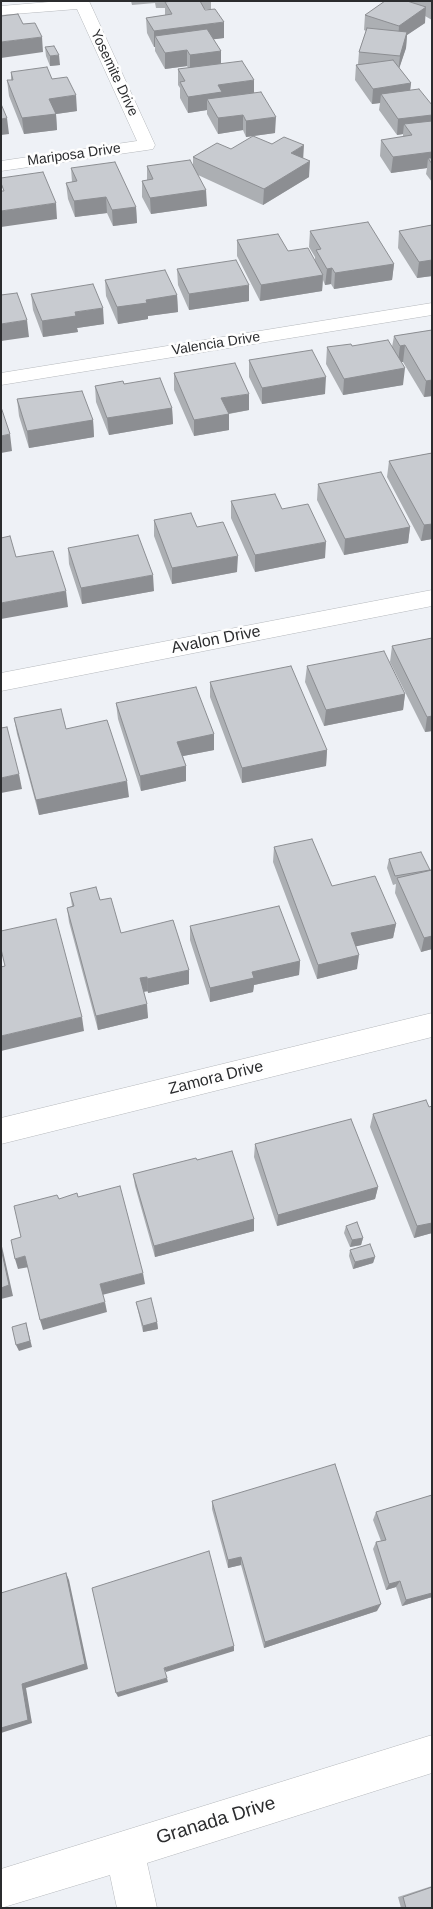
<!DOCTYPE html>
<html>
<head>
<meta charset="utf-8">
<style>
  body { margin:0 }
  #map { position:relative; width:433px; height:1909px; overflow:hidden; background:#eef1f6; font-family:Helvetica,sans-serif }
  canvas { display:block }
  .frame { position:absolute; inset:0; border:2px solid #2b2c2e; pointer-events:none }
</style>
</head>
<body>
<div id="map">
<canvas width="433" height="1909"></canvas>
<div class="frame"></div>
</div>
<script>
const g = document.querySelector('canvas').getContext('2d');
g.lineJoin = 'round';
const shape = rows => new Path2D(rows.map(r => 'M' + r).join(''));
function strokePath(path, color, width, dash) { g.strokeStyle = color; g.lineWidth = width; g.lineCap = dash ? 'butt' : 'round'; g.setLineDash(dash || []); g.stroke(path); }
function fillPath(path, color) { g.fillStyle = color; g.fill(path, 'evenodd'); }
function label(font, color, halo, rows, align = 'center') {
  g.font = font + ' Helvetica,sans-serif'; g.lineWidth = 5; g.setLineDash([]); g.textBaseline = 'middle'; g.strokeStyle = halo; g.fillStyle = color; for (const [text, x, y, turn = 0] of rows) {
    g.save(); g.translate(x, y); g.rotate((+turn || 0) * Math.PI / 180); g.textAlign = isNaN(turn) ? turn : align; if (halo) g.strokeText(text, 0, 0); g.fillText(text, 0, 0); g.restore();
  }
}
const street = shape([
  [61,1,89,1,155,145,153,149,147,150,1,171,1,161,137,141,77,9,1,15,1,6,61,1],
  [432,303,432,315,1,385,1,373,432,303],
  [432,1013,432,1037,1,1144,1,1118,432,1013],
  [432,1735,432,1773,147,1863,157,1908,117,1908,110,1875,1,1908,1,1869,432,1735]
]);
const secondary = shape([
  [432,590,432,606,1,691,1,673,432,590]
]);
strokePath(street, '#b6b9bd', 1);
strokePath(secondary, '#b6b9bd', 1);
fillPath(street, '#fff');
fillPath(secondary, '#fff');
fillPath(shape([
  [131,1,211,1,211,9,204,9,224,38,213,39,221,51,221,63,254,92,275,133,246,137,243,130,218,134,207,114,207,110,188,113,180,98,180,88,178,85,178,69,188,68,187,66,165,69,155,51,155,47,154,47,147,33,146,18,165,15,165,8,156,8,155,3,132,5],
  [411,1,432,1,432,20,425,16,425,23,407,35,406,48,399,68,411,83,410,90,432,105,432,182,426,174,427,168,391,173,380,156,381,140,403,137,403,134,397,135,379,110,380,103,372,104,355,80,356,65,358,64,359,52,366,31,364,30,365,15,411,2],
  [45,47,60,65,50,66,46,56],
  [11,72,52,79,77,111,56,114,57,130,24,134,9,96,7,80,11,80],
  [231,149,303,158,309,177,263,205,198,175,207,206,151,214,142,197,142,181,147,180,147,166,193,166,193,157],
  [71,168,136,207,137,223,113,226,107,213,75,217,68,199,66,183,72,182],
  [432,225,432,276,417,278,398,248,399,231],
  [310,231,394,264,392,280,334,289,331,284,325,285,323,280,322,291,260,301,237,256,237,240,288,251,315,261,315,257,309,247],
  [177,269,249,301,189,310,178,285],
  [105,280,177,295,178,312,148,316,148,319,118,324,106,296],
  [31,294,104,324,77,328,78,332,43,337,33,310],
  [432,330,432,396,424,397,403,362,401,362,403,385,343,395,326,364,327,347,352,346,392,347,394,336],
  [249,360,325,394,262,404,249,377],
  [174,373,249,410,229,414,229,430,194,436,174,390],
  [124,384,172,408,173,424,109,435,96,402,95,386],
  [17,399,93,420,94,437,29,448,19,416],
  [432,453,432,539,421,541,387,477,389,461],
  [318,484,410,527,408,543,344,555,317,500],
  [231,501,282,509,325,558,255,572,231,518],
  [154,520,197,527,237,572,172,584,154,536],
  [68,548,154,591,82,604,69,564],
  [432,638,432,731,425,732,390,662,392,646],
  [307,666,405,694,403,710,324,726,305,682],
  [210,682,327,750,326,766,242,783,210,697],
  [116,703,214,734,214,750,183,756,186,766,186,781,141,791,118,719],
  [14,718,129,797,39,815,17,734],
  [274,847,332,886,396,924,393,938,356,946,357,969,317,979,273,862],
  [389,859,432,870,432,949,421,952,395,893,396,884,393,885,387,868],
  [70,893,100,900,121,933,189,984,148,993,148,991,144,992,148,1018,98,1030,69,922,67,908,72,906],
  [190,926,300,961,299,975,254,985,253,992,210,1002,190,940],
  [429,1107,432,1233,414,1238,370,1127,373,1114],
  [255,1144,378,1187,375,1199,277,1226,254,1157],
  [197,1160,254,1219,254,1231,155,1257,135,1186,133,1174],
  [346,1226,363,1238,361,1245,350,1247,344,1233],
  [350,1250,375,1257,373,1263,353,1269,349,1256],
  [136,1302,157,1322,158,1329,143,1332],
  [432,1495,432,1597,402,1606,396,1587,386,1590,373,1549,376,1542,381,1541,373,1520,376,1512],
  [212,1501,377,1611,264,1648,241,1565,228,1568,212,1509],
  [432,1886,432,1908,401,1908,398,1897]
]), '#acafb3');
fillPath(shape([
  [426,7,425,23,407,35,406,48,398,72,400,56,398,41,399,26],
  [224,22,224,38,161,46,155,36,155,47,154,47,154,31],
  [42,37,43,52,1,58,1,42],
  [187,50,187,66,165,69,165,53],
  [221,51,221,67,190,71,190,55],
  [59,55,60,65,50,66,50,56],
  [254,80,254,96,207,99,207,110,188,113,188,97,218,85],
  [411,83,409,99,381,94,380,103,372,104,373,89],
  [76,95,77,111,56,114,57,130,24,134,22,118,49,99],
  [243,115,243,130,218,134,218,118],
  [432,115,432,130,404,124,403,134,397,135,398,119],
  [276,117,275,133,246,137,246,121],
  [7,118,9,134,1,135,1,119],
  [304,145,303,161,291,153],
  [432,152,432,164,428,158,427,168,391,173,393,157],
  [310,161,309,177,263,205,264,189],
  [206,190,207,206,151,214,150,198],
  [106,197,107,213,75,217,74,201],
  [56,203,57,219,1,227,1,211],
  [136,207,137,223,113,226,112,210],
  [432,260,432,276,417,278,419,262],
  [394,264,392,280,334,289,335,273],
  [332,268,331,284,325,285,327,269],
  [323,275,322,291,260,301,261,285],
  [249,285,249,301,189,310,189,294],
  [177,295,178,312,148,316,148,319,118,324,117,307,146,300],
  [103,308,104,324,77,328,78,332,43,337,42,321,75,312],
  [27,320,29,337,1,341,1,324],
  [405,345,403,362,398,362,400,346],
  [405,368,403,385,343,395,344,379],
  [326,377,325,394,262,404,262,388],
  [432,380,432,396,424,397,426,381],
  [249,394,249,410,221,415,221,398],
  [172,408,173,424,109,435,107,418],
  [229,414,229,430,194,436,194,420],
  [93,420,94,437,29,448,27,431],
  [10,434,12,451,1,453,1,436],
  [432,524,432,539,421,541,424,525],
  [410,527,408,543,344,555,345,539],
  [326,542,325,558,255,572,255,555],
  [238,556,237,572,172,584,172,568],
  [153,575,154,591,82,604,81,588],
  [66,591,68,607,1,619,1,603],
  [405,694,403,710,324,726,326,710],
  [432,716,432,731,425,732,427,717],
  [214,734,214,750,178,757,177,742],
  [327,750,326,766,242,783,242,768],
  [186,766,186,781,141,791,140,776],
  [19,774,22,789,1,793,1,778],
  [127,781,129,797,39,815,36,800],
  [396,924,393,938,349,948,351,933],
  [432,936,432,949,421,952,424,938],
  [359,955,357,969,317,979,318,965],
  [300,961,299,975,254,985,253,992,210,1002,210,988,252,972],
  [189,970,189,984,148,993,147,979],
  [147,977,148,991,141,992,140,978],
  [147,1004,148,1018,98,1030,96,1016],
  [82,1017,84,1031,1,1051,1,1036],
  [378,1187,375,1199,277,1226,278,1215],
  [254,1219,254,1231,155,1257,154,1246],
  [432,1223,432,1233,414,1238,417,1226],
  [363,1238,361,1245,350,1247,352,1240],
  [1,1242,13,1296,1,1299],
  [25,1256,29,1267,18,1269,15,1259],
  [375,1257,373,1263,353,1269,355,1262],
  [143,1273,145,1284,102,1295,100,1284],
  [105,1302,107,1312,43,1330,40,1320],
  [157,1322,158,1329,143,1332,143,1326],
  [26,1323,32,1347,19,1351,16,1345],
  [241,1557,241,1565,228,1568,228,1560],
  [66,1573,69,1580,88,1669,26,1688,32,1723,1,1733,1,1728],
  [400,1581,396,1587,386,1590,389,1584],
  [432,1593,432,1597,402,1606,406,1600],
  [381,1604,377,1611,264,1648,265,1642],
  [234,1646,234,1651,166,1672,164,1668],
  [167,1678,168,1682,118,1697,116,1693]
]), '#8c8e92');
const building = shape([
  [172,1,200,1,205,10,215,9,224,22,154,31,146,18,172,14,165,2,172,1],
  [385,1,407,1,426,7,399,26,365,15,385,1],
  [18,14,23,24,35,23,42,37,1,42,1,16,18,14],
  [367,28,407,32,400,56,359,52,367,28],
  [207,29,221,51,190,55,187,50,165,53,155,36,207,29],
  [54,46,59,55,50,56,45,47,54,46],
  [393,60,411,83,373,89,356,65,393,60],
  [242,61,254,80,218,85,222,92,188,97,180,82,185,81,178,69,242,61],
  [47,67,52,79,67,77,76,95,49,99,56,114,22,118,7,80,13,80,11,72,47,67],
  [419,89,432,105,432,115,398,119,381,94,419,89],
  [261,92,276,117,246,121,243,115,218,118,207,99,261,92],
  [1,104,7,118,1,119,1,104],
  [432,121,432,152,393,157,381,140,412,135,404,124,432,121],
  [253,136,272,144,284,137,304,145,291,153,310,161,264,189,193,157,217,143,231,149,253,136],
  [428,158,432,158,432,164,428,158],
  [190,160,206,190,150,198,142,181,153,179,147,166,190,160],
  [115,162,136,207,112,210,106,197,74,201,66,183,77,181,71,168,115,162],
  [43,172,56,203,1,211,1,191,4,191,1,183,1,178,43,172],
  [368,222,394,264,335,273,332,268,327,269,316,250,321,249,310,231,368,222],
  [432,225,432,260,419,262,399,231,432,225],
  [278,234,288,251,308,248,323,275,261,285,237,240,278,234],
  [236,260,249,285,189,294,177,269,236,260],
  [165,270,177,295,146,300,147,303,117,307,105,280,165,270],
  [93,284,103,308,75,312,76,316,42,321,31,294,93,284],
  [17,293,27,320,1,324,1,295,17,293],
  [432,330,432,380,426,381,405,345,400,346,394,336,432,330],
  [388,340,405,368,344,379,327,347,351,344,352,346,388,340],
  [312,350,326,377,262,388,249,360,312,350],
  [235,363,249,394,221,398,229,414,194,420,174,373,235,363],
  [160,378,172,408,107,418,95,386,123,381,124,384,160,378],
  [82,391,93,420,27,431,17,399,82,391],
  [1,407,10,434,1,436,1,407],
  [432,453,432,524,424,525,389,461,432,453],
  [381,472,410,527,345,539,318,484,381,472],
  [275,494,282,509,308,504,326,542,255,555,231,501,275,494],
  [191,513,197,527,223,522,238,556,172,568,154,520,191,513],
  [138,535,153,575,81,588,68,548,138,535],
  [10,536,16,557,53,551,66,591,1,603,1,538,10,536],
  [432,638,432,716,427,717,392,646,432,638],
  [384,651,405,694,326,710,307,666,384,651],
  [291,666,327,750,242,768,210,682,291,666],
  [196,687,214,734,177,742,186,766,140,776,116,703,196,687],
  [61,709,66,729,107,720,127,781,36,800,14,718,61,709],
  [7,727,19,774,1,778,1,728,7,727],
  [312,839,332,886,375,876,396,924,351,933,359,955,318,965,274,847,312,839],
  [421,852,430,870,395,876,389,859,421,852],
  [432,870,432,936,424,938,397,878,432,870],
  [96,887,100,900,111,898,121,933,173,920,189,970,147,979,147,977,140,978,147,1004,96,1016,67,908,74,906,70,893,96,887],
  [279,906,300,961,252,972,254,978,210,988,190,926,279,906],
  [56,919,82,1017,1,1036,1,967,5,966,1,949,1,931,56,919],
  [426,1100,429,1107,432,1106,432,1223,417,1226,373,1114,426,1100],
  [351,1119,378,1187,278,1215,255,1144,351,1119],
  [232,1151,254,1219,154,1246,133,1174,196,1158,197,1160,232,1151],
  [120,1186,143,1273,100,1284,105,1302,40,1320,25,1256,15,1259,11,1240,21,1237,14,1206,57,1195,59,1199,77,1193,78,1197,120,1186],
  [357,1222,363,1238,352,1240,346,1226,357,1222],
  [370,1244,375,1257,355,1262,350,1250,370,1244],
  [1,1248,9,1285,1,1288,1,1248],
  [151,1298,157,1322,143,1326,136,1302,151,1298],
  [26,1323,30,1341,16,1345,12,1327,26,1323],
  [335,1464,381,1604,265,1642,241,1557,228,1560,212,1501,335,1464],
  [432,1495,432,1593,406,1600,400,1581,389,1584,376,1542,386,1540,376,1512,432,1495],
  [209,1551,234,1646,164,1668,167,1678,116,1693,92,1588,209,1551],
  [66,1573,85,1664,22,1684,28,1720,1,1728,1,1593,66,1573],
  [432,1887,432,1908,406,1908,403,1897,432,1887]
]);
fillPath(building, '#c8cbd0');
strokePath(building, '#8c8e92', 1);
label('14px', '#2b2c2e', '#fefefe', [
  ["Yosemite Drive",114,73,65],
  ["Mariposa Drive",74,155,-8],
  ["Valencia Drive",216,344,-9]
]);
label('16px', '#2b2c2e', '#fefefe', [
  ["Avalon Drive",216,640,-11],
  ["Zamora Drive",216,1078,-14]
]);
label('19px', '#2b2c2e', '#fefefe', [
  ["Granada Drive",216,1821,-17]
]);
</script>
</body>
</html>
